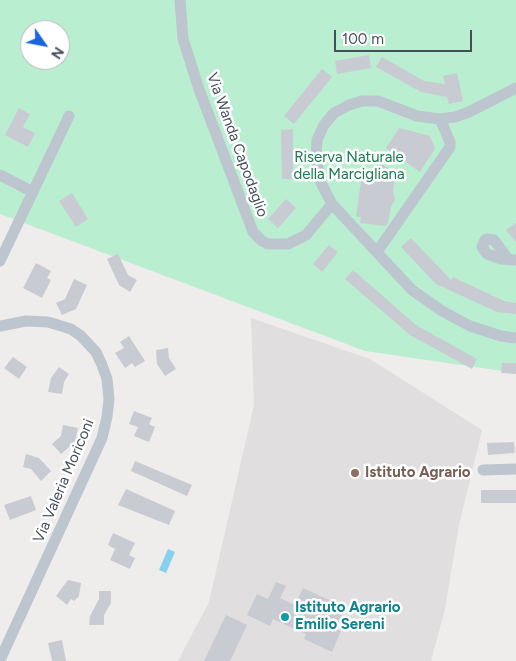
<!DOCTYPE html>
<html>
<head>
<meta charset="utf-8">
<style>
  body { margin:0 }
  #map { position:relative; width:516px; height:661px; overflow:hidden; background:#efecec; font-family:Figtree,sans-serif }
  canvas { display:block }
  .north { position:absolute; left:20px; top:20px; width:50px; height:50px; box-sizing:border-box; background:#fff; border:1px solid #b5b9bd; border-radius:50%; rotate:123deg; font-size:14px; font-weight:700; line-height:20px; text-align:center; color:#454f5a }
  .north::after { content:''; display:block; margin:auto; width:18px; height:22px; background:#1866de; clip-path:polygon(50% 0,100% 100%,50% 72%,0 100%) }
  .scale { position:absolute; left:334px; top:30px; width:138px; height:22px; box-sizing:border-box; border:2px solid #454f5a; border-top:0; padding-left:6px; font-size:15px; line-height:18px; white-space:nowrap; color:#454f5a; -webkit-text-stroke:4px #fff; paint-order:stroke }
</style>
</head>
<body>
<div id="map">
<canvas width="516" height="661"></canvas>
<div class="north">N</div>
<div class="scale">100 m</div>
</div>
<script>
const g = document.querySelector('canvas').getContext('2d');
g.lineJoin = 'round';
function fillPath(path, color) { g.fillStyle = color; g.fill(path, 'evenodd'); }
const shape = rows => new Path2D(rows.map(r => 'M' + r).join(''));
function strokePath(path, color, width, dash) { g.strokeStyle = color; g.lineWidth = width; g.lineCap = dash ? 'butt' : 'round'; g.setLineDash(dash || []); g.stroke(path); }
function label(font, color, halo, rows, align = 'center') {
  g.font = font + ' Figtree,sans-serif'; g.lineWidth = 5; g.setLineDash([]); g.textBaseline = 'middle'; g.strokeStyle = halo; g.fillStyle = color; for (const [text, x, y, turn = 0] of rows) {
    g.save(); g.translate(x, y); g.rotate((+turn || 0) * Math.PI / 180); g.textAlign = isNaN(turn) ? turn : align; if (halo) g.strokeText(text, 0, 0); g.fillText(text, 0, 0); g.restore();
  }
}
fillPath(shape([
  [251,318,370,359,482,430,459,525,445,609,431,661,178,661,209,602,254,405]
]), '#e0dede');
fillPath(shape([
  [0,0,516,0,516,373,365,351,0,214],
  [30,30,60,30,60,60,30,60]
]), '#baeed0');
fillPath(shape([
  [168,549,175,552,166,573,159,570]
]), '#86d2ec');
fillPath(shape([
  [369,55,371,68,337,74,335,61],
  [382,57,424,81,445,84,443,76,457,73,463,101,449,104,447,97,421,92,376,67],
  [322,69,332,77,294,124,284,116],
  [19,108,30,114,23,127,35,133,28,147,5,135],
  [399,128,430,136,435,149,420,172,386,148],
  [293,129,293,179,282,179,281,130],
  [379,162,397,175,395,179,393,191,395,200,391,207,388,223,386,226,360,223,361,217,356,217,361,181,368,182,369,176],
  [72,193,88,219,76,227,59,201],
  [286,199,296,208,278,228,268,219],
  [516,223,516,242,506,230],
  [411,238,451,280,453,277,504,301,516,303,516,314,497,312,436,284,401,247],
  [329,245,338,252,322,272,313,264],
  [118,254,128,275,137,280,130,292,119,285,107,259],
  [36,263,51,271,47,278,51,280,42,298,23,288],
  [353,270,416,325,477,359,472,369,410,335,345,279],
  [74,279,87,285,76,309,62,315,56,303,65,299],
  [129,336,145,361,135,367,132,363,125,368,115,353,124,348,120,342],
  [168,348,169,358,176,369,165,376,157,364,156,350],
  [13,357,27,367,19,379,4,368],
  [502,363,516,363,516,374,501,373],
  [59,367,69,374,64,382,62,394,48,392,51,378],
  [134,411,152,418,149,424,155,427,149,442,134,436,138,427,129,424],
  [63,425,78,428,75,442,61,454,52,444,61,436],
  [514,442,515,453,488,455,487,443],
  [26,454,39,458,51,471,41,481,31,469,23,467],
  [135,461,192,485,187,496,131,471],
  [126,489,175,511,169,525,118,505],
  [481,490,516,490,516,503,481,503],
  [31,496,36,510,10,520,4,505],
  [113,533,135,543,129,555,135,558,130,569,110,560,115,549,108,545],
  [68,580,81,583,79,596,74,601,71,599,67,605,56,596],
  [276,582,286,586,280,598,295,605,303,588,346,608,336,629,341,631,332,652,304,639,306,634,273,619,270,626,247,615,257,594,268,599],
  [99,591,111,591,111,603,104,615,104,625,89,625,90,616,99,599],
  [226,615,247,625,230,661,204,661],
  [62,640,66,661,52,661,48,643]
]), '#c9cbd2');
strokePath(shape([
  [180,0,183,39,199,89,253,232,262,241,268,244,288,244,306,235,332,204],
  [516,88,469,112,455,117,440,119,417,116,378,101,362,101,349,105,334,113,324,125,317,140,316,157,321,183,332,204,412,290,442,311,470,326,501,336,516,338],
  [0,175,33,192],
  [377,252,450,147,450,142,440,119],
  [508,259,494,240,487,239,485,240,482,247,487,254,501,259,516,260],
  [0,261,69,116],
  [0,326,26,321,48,322,71,329,81,336,96,352,102,365,107,379,109,399,107,417,102,438,0,660],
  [483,470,516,469]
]), '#bdc6cf', 11);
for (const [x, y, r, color] of [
  [355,473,5,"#8d6e63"],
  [285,617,5,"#0f9aa8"]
]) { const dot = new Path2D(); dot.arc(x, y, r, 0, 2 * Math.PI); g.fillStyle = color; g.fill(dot); strokePath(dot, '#fff', 2); }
label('15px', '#454f5a', '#fff', [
  ["Via Wanda Capodaglio",237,145,70],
  ["Via Valeria Moriconi",64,481,-67]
]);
label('15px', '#167b4d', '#fff', [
  ["Riserva Naturale",349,158],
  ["della Marcigliana",349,175]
]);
label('bold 15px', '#785e54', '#fff', [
  ["Istituto Agrario",365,473]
], 'left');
label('bold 15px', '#0d838f', '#fff', [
  ["Istituto Agrario",295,608],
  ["Emilio Sereni",295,625]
], 'left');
</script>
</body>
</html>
